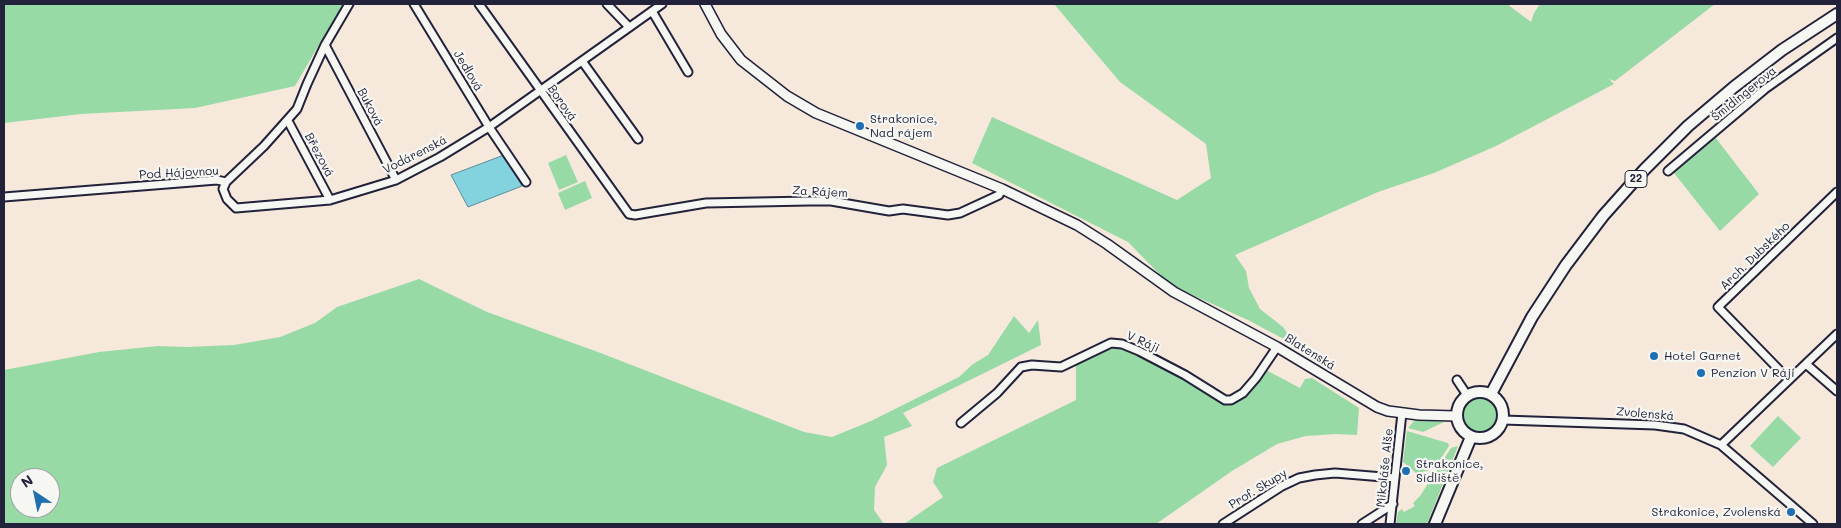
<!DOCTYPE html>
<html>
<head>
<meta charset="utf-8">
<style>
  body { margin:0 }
  #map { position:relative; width:1841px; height:528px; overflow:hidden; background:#f6e8db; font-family:Mali,sans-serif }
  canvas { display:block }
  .frame { position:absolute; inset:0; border:5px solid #22223b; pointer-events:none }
  .north { position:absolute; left:10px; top:468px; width:50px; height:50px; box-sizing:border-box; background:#f6f6f2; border:1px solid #a1a1a9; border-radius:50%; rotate:326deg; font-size:14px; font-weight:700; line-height:20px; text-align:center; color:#22223b }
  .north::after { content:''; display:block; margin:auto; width:18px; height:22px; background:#1f6fb2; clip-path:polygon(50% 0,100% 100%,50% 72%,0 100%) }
</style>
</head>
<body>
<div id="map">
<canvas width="1841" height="528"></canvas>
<div class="frame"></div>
<div class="north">N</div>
</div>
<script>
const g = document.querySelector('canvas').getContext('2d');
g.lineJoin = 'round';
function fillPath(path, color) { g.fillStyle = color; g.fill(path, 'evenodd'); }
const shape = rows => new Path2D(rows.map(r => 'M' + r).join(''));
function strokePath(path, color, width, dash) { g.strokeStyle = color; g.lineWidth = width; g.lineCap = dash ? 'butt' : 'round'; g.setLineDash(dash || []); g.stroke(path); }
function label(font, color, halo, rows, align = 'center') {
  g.font = font + ' Mali,sans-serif'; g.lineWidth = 4.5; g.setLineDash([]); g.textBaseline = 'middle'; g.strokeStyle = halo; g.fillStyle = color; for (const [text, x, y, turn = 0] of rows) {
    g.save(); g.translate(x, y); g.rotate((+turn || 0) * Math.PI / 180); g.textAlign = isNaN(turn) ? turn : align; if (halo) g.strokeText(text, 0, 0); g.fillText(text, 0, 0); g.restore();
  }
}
fillPath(shape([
  [4,4,348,4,320,43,295,86,195,108,81,114,4,123],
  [1054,4,1507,4,1531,22,1534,13,1540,4,1715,4,1615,81,1609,79,1614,84,1496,146,1434,173,1378,192,1235,255,1246,271,1249,288,1260,309,1283,327,1295,345,1248,320,1170,285,1128,242,972,163,992,117,1177,200,1211,178,1206,144,1120,82],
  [1715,137,1759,194,1720,231,1674,173],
  [566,155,578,182,559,190,548,163],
  [585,181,592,198,565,210,558,193],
  [419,279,487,312,598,352,804,432,832,437,871,421,959,377,973,364,988,355,1014,316,1029,333,1038,320,1041,345,903,413,912,426,884,437,887,465,875,487,874,510,884,524,4,524,4,370,99,352,158,346,186,347,234,345,280,337,315,323,337,307],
  [20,478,50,478,50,508,20,508],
  [1105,344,1125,344,1219,398,1240,398,1269,363,1266,370,1300,388,1305,379,1312,378,1359,408,1357,435,1336,434,1306,436,1277,444,1232,471,1156,524,904,524,943,497,933,482,937,468,1076,400,1076,364],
  '1461 415a18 18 0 1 1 36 0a18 18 0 1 1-36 0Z',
  [1778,416,1801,438,1773,467,1750,446],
  [1419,420,1444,422,1423,432,1408,428,1414,421],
  [1407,431,1448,443,1449,446,1436,466,1427,471,1416,473,1403,462],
  [1458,446,1427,524,1396,524,1398,512,1402,509,1404,512,1415,506,1413,503,1420,496,1451,448]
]), '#98daa5');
const water = shape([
  [504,155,522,186,468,207,451,175,504,155]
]);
fillPath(water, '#82d3dd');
strokePath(water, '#5c8c9c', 1);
const minor = shape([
  [414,4,489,127,526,182],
  [479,4,629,214,635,215,706,203,809,201,831,201,889,211,903,209,948,215,960,213,999,195,1002,189],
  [607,4,629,27],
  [652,11,688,72],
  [325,45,396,180],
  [582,61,638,139],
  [288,121,330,200],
  [1668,171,1765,89,1837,38],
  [226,182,223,189,227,199,236,208,330,200,396,180,440,157,489,127,662,4],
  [4,197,217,180,226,182,264,146,297,109,307,84,325,45,349,4],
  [1806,364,1837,391],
  [1457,380,1467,395],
  [1789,380,1718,307,1837,192],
  [1503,420,1655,425,1684,429,1721,445,1813,524],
  [961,423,997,393,1021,367,1032,365,1061,367,1111,343,1122,344,1139,351,1185,375,1225,400,1231,400,1243,393,1256,378,1277,347],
  [1721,445,1837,334],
  [1223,524,1282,486,1299,478,1315,475,1335,473,1395,478],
  [1362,524,1393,504],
  [1390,524,1402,413]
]);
const tertiary = shape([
  [705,4,721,34,741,60,787,96,816,113,1002,189,1077,225,1107,244,1174,292,1277,347,1377,407,1388,411,1419,415,1456,416]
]);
const primary = shape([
  '1457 415a23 23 0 1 1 46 0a23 23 0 1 1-46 0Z',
  [1491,394,1532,317,1566,265,1603,216,1644,170,1688,126,1734,87,1782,50,1837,14],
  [1435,524,1471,437]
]);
strokePath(minor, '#22223b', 11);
strokePath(tertiary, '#22223b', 12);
strokePath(primary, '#22223b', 14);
strokePath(minor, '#f6f6f2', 7);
strokePath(tertiary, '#f6f6f2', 9);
strokePath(primary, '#f6f6f2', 10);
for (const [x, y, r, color] of [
  [860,126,5,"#1f6fb2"],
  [1654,356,5,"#1f6fb2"],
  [1701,373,5,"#1f6fb2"],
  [1406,471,5,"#1f6fb2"],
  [1791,512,5,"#1f6fb2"]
]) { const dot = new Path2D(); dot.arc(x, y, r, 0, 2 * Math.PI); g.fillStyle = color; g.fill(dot); strokePath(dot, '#f6f6f2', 2); }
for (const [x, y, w] of [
  [1636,179,22]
]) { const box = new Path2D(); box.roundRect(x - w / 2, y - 8.5, w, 17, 4); g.fillStyle = '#f6f6f2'; g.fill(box); strokePath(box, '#22223b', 1); }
label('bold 11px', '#22223b', null, [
  ["22",1636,179]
]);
label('12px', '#22223b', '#f6f6f2', [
  ["Jedlová",468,71,59],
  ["Šmidingerova",1744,94,-39],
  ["Borová",562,103,55],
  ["Buková",370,107,62],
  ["Březová",319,155,62],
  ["Vodárenská",415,155,-27],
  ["Pod Hájovnou",179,173,-3],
  ["Za Rájem",820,192,3],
  ["Arch. Dubského",1755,256,-44],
  ["V Ráji",1143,342,24],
  ["Blatenská",1310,352,32],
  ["Zvolenská",1645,414,5],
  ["Mikoláše Alše",1385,468,-84],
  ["Prof. Skupy",1258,489,-31]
]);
label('12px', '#22223b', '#f6f6f2', [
  ["Strakonice,",870,119],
  ["Nad rájem",870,133],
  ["Hotel Garnet",1664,356],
  ["Penzion V Ráji",1711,373],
  ["Strakonice,",1416,464],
  ["Sídliště",1416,478],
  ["Strakonice, Zvolenská",1781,512,"right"]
], 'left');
</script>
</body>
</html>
